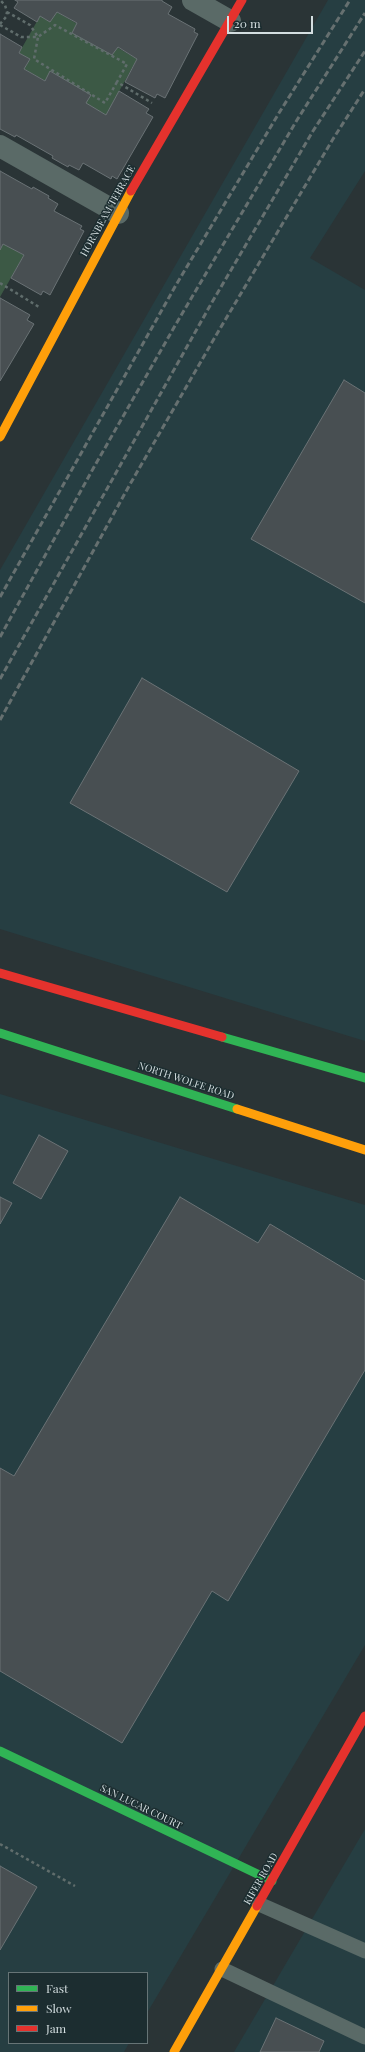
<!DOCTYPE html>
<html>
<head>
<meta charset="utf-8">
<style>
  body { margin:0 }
  #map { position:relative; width:365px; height:2052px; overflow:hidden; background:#2a3436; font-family:"Playfair Display",serif }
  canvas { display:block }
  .legend { position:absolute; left:8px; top:1972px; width:140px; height:72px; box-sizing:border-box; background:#1c2d30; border:1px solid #667476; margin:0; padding:5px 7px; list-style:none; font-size:12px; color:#d4dee0 }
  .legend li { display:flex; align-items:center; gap:8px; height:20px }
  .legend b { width:20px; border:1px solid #667476 }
  .scale { position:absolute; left:227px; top:16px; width:86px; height:18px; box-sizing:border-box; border:2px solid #d4dee0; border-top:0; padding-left:5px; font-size:12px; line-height:14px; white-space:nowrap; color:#d4dee0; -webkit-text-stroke:3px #1c2d30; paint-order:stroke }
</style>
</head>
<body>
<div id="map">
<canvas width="365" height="2052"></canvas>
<ul class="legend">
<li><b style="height:5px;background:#30b455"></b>Fast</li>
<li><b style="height:5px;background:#ff9f0a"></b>Slow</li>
<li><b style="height:5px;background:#e5322d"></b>Jam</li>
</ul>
<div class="scale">20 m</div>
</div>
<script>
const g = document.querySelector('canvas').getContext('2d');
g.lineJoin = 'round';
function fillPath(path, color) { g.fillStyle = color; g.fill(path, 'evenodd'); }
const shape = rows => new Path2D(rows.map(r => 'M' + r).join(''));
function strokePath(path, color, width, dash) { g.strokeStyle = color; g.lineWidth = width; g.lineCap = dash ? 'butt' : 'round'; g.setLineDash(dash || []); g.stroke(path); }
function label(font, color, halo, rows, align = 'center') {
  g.font = font + ' "Playfair Display",serif'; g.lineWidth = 3; g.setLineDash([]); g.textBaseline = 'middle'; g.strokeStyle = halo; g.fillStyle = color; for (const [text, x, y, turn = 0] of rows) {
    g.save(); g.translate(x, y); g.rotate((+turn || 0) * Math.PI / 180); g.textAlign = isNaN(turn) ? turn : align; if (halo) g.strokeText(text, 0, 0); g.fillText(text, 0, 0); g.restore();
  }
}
fillPath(shape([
  [328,0,365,0,365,171,310,258,365,290,365,1041,0,929,0,570],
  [0,1094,365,1205,365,1645,147,2013,147,1973,9,1973,9,2043,129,2043,124,2052,0,2052],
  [365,1829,365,2052,234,2052]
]), '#263e42');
fillPath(shape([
  [57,12,137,59,106,115,24,69,30,59,19,53,40,16,50,22],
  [0,242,24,255,0,297]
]), '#3c5945');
const building = shape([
  [15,0,162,0,162,1,172,7,168,14,195,29,194,32,198,34,165,98,157,94,155,98,125,82,137,59,118,47,112,55,72,33,77,23,57,12,50,22,40,16,37,22,14,8,18,2,15,0],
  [0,34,22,47,19,53,30,59,24,69,45,81,50,71,91,95,86,103,106,115,119,91,149,109,146,113,153,117,117,179,112,176,111,179,83,163,79,170,69,165,68,167,52,158,53,156,16,135,15,137,0,129,0,34],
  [0,171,32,189,33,187,49,196,48,198,58,204,54,211,82,226,80,229,84,231,50,295,43,291,41,295,11,278,24,255,3,244,0,250,0,171],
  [0,298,30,315,27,320,34,324,0,381,0,298],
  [344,380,365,393,365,603,251,539,344,380],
  [142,678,299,771,227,892,70,803,142,678],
  [39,1135,68,1151,41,1199,13,1183,39,1135],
  [0,1197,12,1203,0,1224,0,1197],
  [180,1197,258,1243,270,1224,365,1281,365,1370,228,1601,212,1591,122,1743,0,1671,0,1468,14,1476,180,1197],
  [0,1866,37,1887,0,1950,0,1866],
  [276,2018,324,2041,319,2052,260,2052,276,2018]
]);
fillPath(building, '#484f52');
strokePath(building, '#6a7275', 1);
strokePath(shape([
  [7,12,30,25,38,37,55,25,127,64,117,82,152,103],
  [0,24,6,17,7,12,5,5,0,0],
  [0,25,21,37,38,37,34,59,105,103,117,82],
  [0,283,39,307],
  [0,1844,75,1886]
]), '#606d6c', 2.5, [3, 3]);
strokePath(shape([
  [259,1904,365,1951],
  [222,1969,365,2037]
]), '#5a6a67', 15);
strokePath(shape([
  [193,0,230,21],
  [0,146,118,213]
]), '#5a6a67', 22);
strokePath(shape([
  [0,1033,237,1109],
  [222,1037,365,1078],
  [0,1751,272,1881]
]), '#30b455', 9);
strokePath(shape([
  [0,437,131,191],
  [237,1109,365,1150],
  [174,2052,257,1906]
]), '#ff9f0a', 9);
strokePath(shape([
  [131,191,242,0],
  [0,973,222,1037],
  [257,1906,365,1716]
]), '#e5322d', 9);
strokePath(shape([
  [0,597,176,285,279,113,350,0],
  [0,637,94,467,176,324,297,120,365,13],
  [0,679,211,304,313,131,365,51],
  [0,720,129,486,218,332,333,139,365,89]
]), '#667070', 3, [6, 3]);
label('10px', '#d4dee0', '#1c2d30', [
  ["HORNBEAM TERRACE",108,211,-61],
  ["NORTH WOLFE ROAD",186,1081,18],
  ["SAN LUCAR COURT",141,1807,26],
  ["KIFER ROAD",261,1879,-60]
]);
</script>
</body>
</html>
